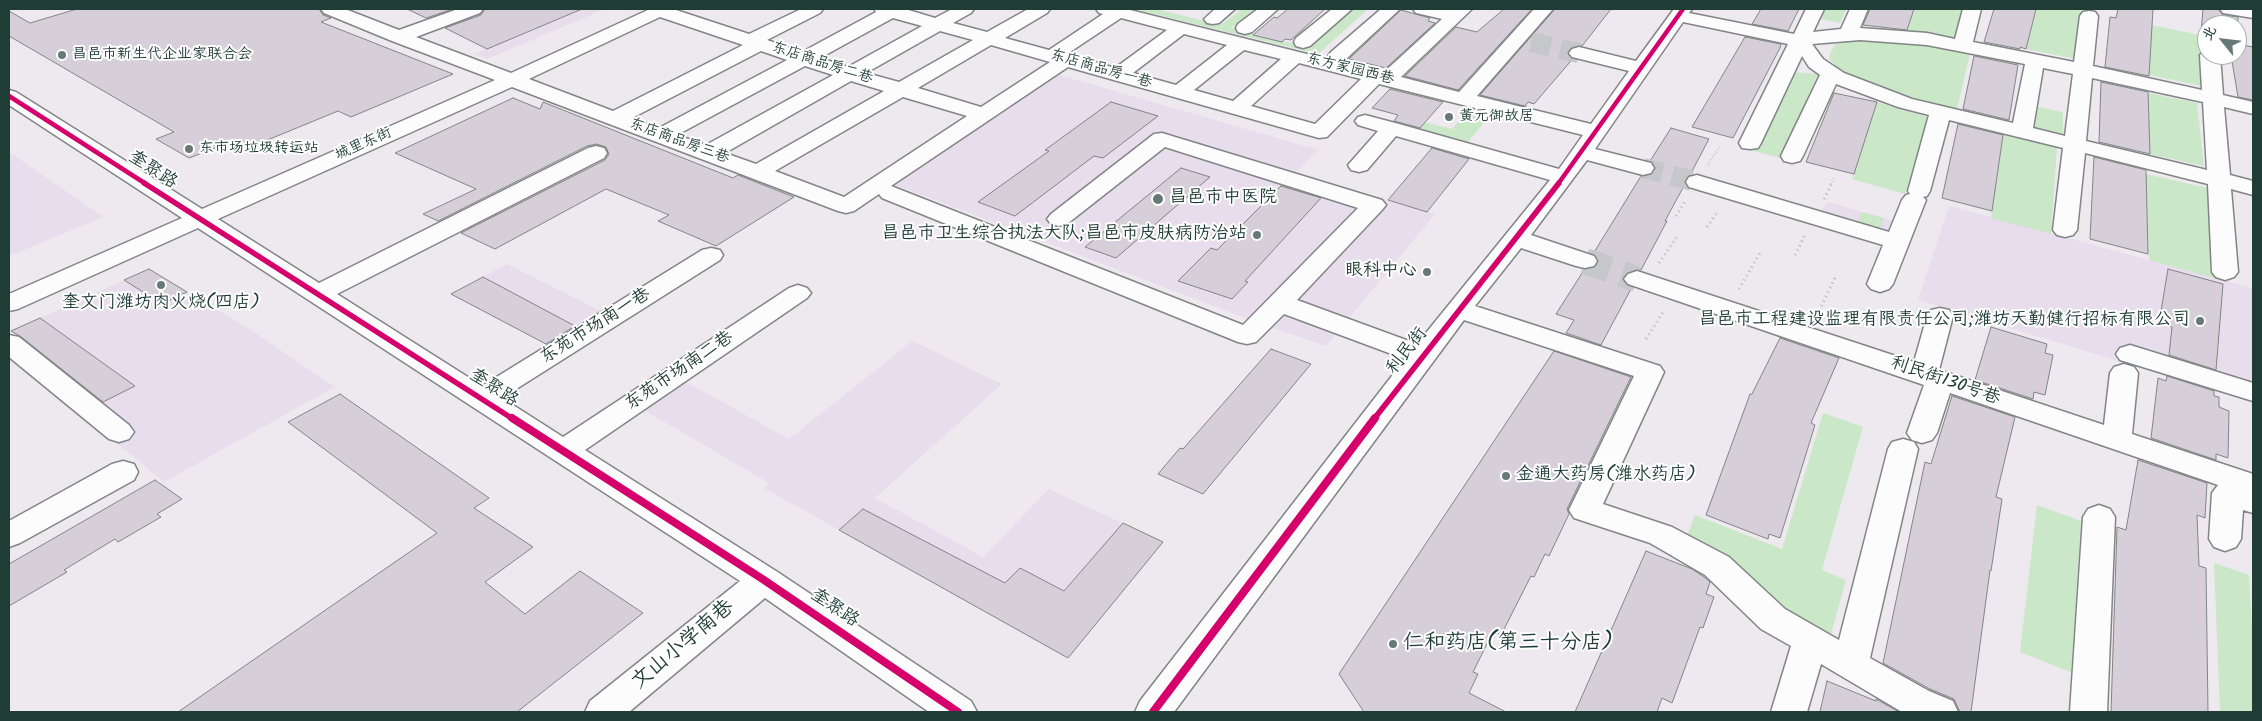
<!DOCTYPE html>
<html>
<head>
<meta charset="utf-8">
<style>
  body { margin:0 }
  #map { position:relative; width:2262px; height:721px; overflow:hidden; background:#eee9ef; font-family:Kalam,"LXGW WenKai TC",sans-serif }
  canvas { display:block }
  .frame { position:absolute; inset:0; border:10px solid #1f3d34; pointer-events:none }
  .north { position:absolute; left:2197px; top:15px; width:50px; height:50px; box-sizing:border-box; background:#fff; border:1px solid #a5b1ae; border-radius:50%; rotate:299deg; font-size:14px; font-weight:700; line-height:20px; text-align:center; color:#1f3d34 }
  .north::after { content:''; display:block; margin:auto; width:18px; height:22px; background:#677975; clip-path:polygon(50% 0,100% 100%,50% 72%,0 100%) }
</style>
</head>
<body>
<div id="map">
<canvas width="2262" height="721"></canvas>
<div class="frame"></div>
<div class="north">北</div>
</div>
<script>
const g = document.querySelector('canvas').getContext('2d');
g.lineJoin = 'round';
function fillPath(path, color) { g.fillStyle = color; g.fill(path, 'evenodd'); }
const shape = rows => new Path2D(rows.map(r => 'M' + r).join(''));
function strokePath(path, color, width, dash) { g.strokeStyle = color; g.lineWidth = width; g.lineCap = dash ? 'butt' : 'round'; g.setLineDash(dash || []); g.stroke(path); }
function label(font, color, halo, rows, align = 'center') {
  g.font = font + ' Kalam,"LXGW WenKai TC",sans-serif'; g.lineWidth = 4; g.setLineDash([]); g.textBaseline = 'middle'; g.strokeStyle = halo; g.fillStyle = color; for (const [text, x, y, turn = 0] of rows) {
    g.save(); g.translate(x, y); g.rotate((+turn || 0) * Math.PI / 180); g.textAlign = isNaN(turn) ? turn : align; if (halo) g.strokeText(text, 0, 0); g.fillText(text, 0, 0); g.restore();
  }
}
fillPath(shape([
  [584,9,605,9,487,59,474,54],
  [1056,74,1319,150,1295,173,1435,214,1326,346,1250,320,893,184],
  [9,152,104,217,9,256],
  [1827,202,1894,221,1887,235,1819,215],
  [1949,206,2253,288,2253,402,1918,300],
  [507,264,609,315,553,348,451,294],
  [149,269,251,330,335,387,164,482,80,413,102,402,11,331],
  [912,341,1002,384,875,498,983,557,1049,489,1163,542,1068,658,764,488,769,483,637,406,679,378,789,439]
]), '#e8ddec');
fillPath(shape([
  [1134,9,1156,9,1221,25,1242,9,1255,9,1231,28,1309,47,1353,9,1367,10,1318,54],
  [1825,9,1846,9,1840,23,1820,19],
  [1915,9,1964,9,1955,40,1906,33],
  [2036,9,2072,9,2083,11,2076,59,2026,49],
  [2151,25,2200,35,2202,86,2149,75],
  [1849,40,1927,45,1970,53,1957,110,1888,90,1858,79,1838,68,1829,59,1831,51,1835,45],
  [1792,72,1818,74,1780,158,1750,150],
  [2148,93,2197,103,2204,166,2150,154],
  [1877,102,1928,117,1905,194,1852,179],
  [2034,106,2063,112,2063,134,2034,128],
  [1466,113,1488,118,1468,142,1418,129,1424,122,1452,129],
  [2003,135,2057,147,2051,234,1991,218],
  [2146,174,2208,188,2217,279,2149,260],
  [1862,212,1884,218,1878,233,1856,226],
  [1823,413,1863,427,1822,570,1846,580,1828,645,1724,555,1686,538,1695,515,1782,549],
  [2037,505,2081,521,2071,672,2020,652],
  [2214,563,2249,575,2253,646,2253,712,2220,712]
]), '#cae7c8');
const building = shape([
  [77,9,319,9,323,15,331,18,321,22,453,74,351,117,338,111,248,148,236,140,189,158,156,139,174,132,9,36,9,11,30,23,77,9],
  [407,9,453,9,426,18,407,9],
  [485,9,582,9,487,49,445,28,481,15,485,9],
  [1288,9,1325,9,1291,40,1285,39,1282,42,1253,35,1274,17,1277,18,1288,9],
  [1504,9,1532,9,1458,90,1405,76,1456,27,1477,32,1504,9],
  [1555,9,1611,9,1582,46,1570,48,1567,53,1571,59,1570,62,1534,104,1528,102,1525,106,1480,95,1555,9],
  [1761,9,1799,9,1788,31,1752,24,1761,9],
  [1870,9,1914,9,1907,30,1863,25,1870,9],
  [1994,9,2036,9,2026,49,2020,47,2020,49,1984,42,1994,9],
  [2118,9,2153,9,2149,76,2105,67,2110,17,2116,18,2118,9],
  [2203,9,2218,9,2223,15,2238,17,2238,40,2237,25,2207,25,2207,34,2201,33,2203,9],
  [1401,10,1430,18,1428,21,1435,23,1386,68,1349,59,1401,10],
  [1745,37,1781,44,1780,48,1733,138,1692,127,1745,37],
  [2237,44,2253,47,2253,100,2238,97,2231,55,2237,55,2237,44],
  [1974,56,2018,65,2009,120,1963,109,1974,56],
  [2101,82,2148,92,2150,154,2099,142,2101,82],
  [1390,89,1443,102,1420,128,1394,121,1398,115,1372,108,1390,89],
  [1834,93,1877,102,1854,174,1806,162,1834,93],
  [513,98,540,109,543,102,733,178,738,175,794,197,716,246,658,221,669,215,606,189,495,249,461,233,605,160,609,154,606,147,596,144,587,146,438,221,423,214,476,189,395,153,513,98],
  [1111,102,1158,116,1103,158,1094,156,1015,216,978,202,1049,151,1045,150,1111,102],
  [1958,124,2003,135,1992,211,1942,198,1958,124],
  [1671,128,1709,139,1690,175,1684,181,1685,184,1665,221,1667,221,1641,270,1636,269,1627,272,1623,278,1627,285,1632,287,1601,345,1566,333,1574,320,1556,314,1584,270,1596,267,1599,260,1593,254,1641,176,1653,174,1656,167,1650,161,1671,128],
  [1432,148,1469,159,1427,212,1388,200,1432,148],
  [2094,157,2146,170,2148,254,2090,239,2094,157],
  [1181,168,1210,177,1116,258,1085,247,1181,168],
  [1281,186,1321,198,1245,281,1248,282,1232,299,1178,281,1211,248,1217,250,1281,186],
  [149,269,187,292,162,304,124,280,149,269],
  [2168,269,2223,284,2216,370,2169,355,2172,327,2159,323,2168,269],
  [483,277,575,326,546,344,451,294,483,277],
  [40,318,135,386,103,402,20,336,11,331,40,318],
  [1991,327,2047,344,2045,353,2053,355,2045,395,2034,392,2033,399,1975,380,1991,327],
  [1780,338,1839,358,1811,423,1815,425,1780,538,1769,534,1768,539,1706,515,1750,394,1752,394,1780,338],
  [1271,349,1311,364,1203,494,1158,474,1180,448,1183,449,1271,349],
  [1554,351,1631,377,1567,509,1569,514,1549,556,1545,554,1534,577,1531,576,1501,635,1493,632,1473,672,1478,674,1469,693,1506,712,1364,712,1339,674,1554,351],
  [2167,376,2214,391,2214,396,2219,397,2219,407,2229,411,2228,458,2216,454,2216,460,2151,438,2158,378,2166,381,2167,376],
  [340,394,489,498,474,508,533,547,485,582,525,614,580,571,643,613,517,712,178,712,437,533,288,422,340,394],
  [1952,396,2015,417,1996,497,2002,499,1991,571,1990,570,1971,712,1960,712,1954,699,1930,689,1883,663,1925,462,1931,464,1952,396],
  [2138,460,2207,483,2205,518,2197,515,2199,566,2206,568,2208,712,2111,712,2117,527,2126,530,2138,460],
  [155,480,182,499,157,514,161,517,118,542,115,539,64,570,67,572,9,606,9,564,155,480],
  [863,509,1005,583,1020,568,1064,591,1123,523,1163,542,1068,658,839,530,863,509],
  [1646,551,1692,569,1704,577,1710,582,1706,594,1714,597,1703,628,1700,627,1672,703,1662,698,1657,712,1575,712,1646,551],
  [1827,681,1876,701,1876,699,1899,712,1820,712,1827,681]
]);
fillPath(building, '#d6ced9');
strokePath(building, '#828586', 1);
strokePath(shape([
  [1531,42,1579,53],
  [1643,168,1697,182]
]), '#c5c7ca', 20, [20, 10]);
strokePath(shape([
  [1585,261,1637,279]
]), '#c5c7ca', 26, [26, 13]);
const minor = shape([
  [321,9,345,9,399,30,458,9,483,9,480,13,416,37,511,73,650,9,673,9,749,34,801,9,823,9,820,13,767,40,802,52,876,12,874,9,905,9,935,18,952,9,974,9,971,13,953,23,987,32,1028,9,1050,9,1047,13,1005,38,1049,50,1103,14,1099,13,1096,9,1126,9,1331,60,1328,56,1331,52,1381,9,1400,9,1345,60,1338,62,1383,73,1442,19,1416,13,1413,9,1472,9,1401,77,1459,92,1534,9,1553,9,1477,96,1591,124,1629,71,1572,57,1569,53,1572,49,1579,47,1636,61,1674,9,1692,9,1689,13,1794,34,1806,9,1824,9,1813,32,1841,29,1850,9,1868,9,1860,28,1927,33,1955,39,1963,9,1981,9,1973,42,2074,62,2080,16,2083,12,2089,11,2095,12,2098,16,2093,66,2202,90,2200,55,2207,50,2207,55,2220,55,2223,95,2253,102,2253,114,2224,107,2230,175,2253,181,2253,195,2231,189,2238,272,2234,277,2225,280,2216,277,2212,272,2208,184,2085,153,2077,230,2073,235,2065,237,2057,235,2053,230,2063,148,1949,120,1930,191,1927,196,1923,197,1926,200,1893,284,1889,289,1880,292,1871,289,1867,284,1883,245,1689,187,1686,182,1689,177,1697,175,1889,232,1902,200,1906,195,1910,194,1908,191,1929,115,1898,107,1836,84,1803,156,1800,161,1792,163,1784,161,1781,156,1820,75,1809,67,1802,56,1761,143,1758,148,1750,149,1742,148,1739,143,1788,44,1683,22,1595,149,1651,163,1654,168,1651,173,1643,175,1587,160,1531,235,1594,256,1597,261,1594,266,1585,268,1576,266,1521,248,1475,306,1660,366,1664,372,1603,504,1672,527,1729,557,1785,609,1839,640,1888,449,1892,442,1903,439,1914,442,1918,449,1870,658,1929,691,1953,701,1958,712,1902,712,1821,664,1807,712,1771,712,1791,646,1761,629,1705,575,1650,543,1574,518,1569,510,1634,376,1464,320,1174,712,1135,712,1140,701,1405,359,1284,314,1256,342,1247,344,1238,342,882,198,879,194,854,211,846,213,838,211,512,87,218,219,319,283,588,148,596,146,604,148,607,153,604,158,337,294,482,386,702,250,711,248,720,250,723,255,720,260,502,398,563,437,789,288,798,285,807,288,811,293,807,298,585,450,776,571,971,701,977,712,929,712,765,598,629,712,585,712,590,701,740,581,198,228,18,309,9,311,9,294,182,218,9,105,9,90,16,92,202,209,495,80,392,41,324,13,321,9],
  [660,17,743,45,613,111,529,79,660,17],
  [893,18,922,26,848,67,820,58,893,18],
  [1121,18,1167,30,1115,68,1067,54,1121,18],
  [940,31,973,40,899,82,866,73,940,31],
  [1184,34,1227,45,1176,85,1133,73,1184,34],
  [1860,40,1927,45,2025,64,2013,123,1912,99,1844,73,1823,59,1812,44,1860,40],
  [991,45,1050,62,981,107,918,88,991,45],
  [1244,50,1281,59,1233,101,1194,90,1244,50],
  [761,51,787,60,659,128,632,118,761,51],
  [1299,63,1361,79,1315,124,1251,106,1299,63],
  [805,66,833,75,706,145,677,135,805,66],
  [1068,67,1319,138,1327,137,1379,84,1583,135,1559,169,1399,124,1365,115,1358,117,1355,121,1358,125,1378,131,1348,165,1351,170,1359,172,1367,170,1396,136,1550,180,1417,344,1297,300,1382,210,1386,205,1382,200,1162,133,1154,134,1051,214,1047,219,1051,224,1059,226,1067,224,1165,147,1358,208,1243,325,891,186,1068,67],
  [2043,68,2073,74,2065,136,2033,128,2043,68],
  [2092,78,2203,102,2207,170,2086,141,2092,78],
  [851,81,884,91,756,164,725,153,851,81],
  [903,97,967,116,844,197,775,171,903,97],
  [1215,9,1235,9,1219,23,1213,24,1207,23,1204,19,1215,9],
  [1258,9,1278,9,1252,32,1245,34,1238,32,1236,28,1238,24,1258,9],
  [1332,9,1352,9,1310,46,1303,48,1296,46,1294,42,1296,38,1332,9],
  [2220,9,2253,9,2253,18,2223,13,2220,9],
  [1637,271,1914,362,1927,316,1931,310,1940,308,1949,310,1953,316,1939,370,2104,425,2110,373,2114,367,2124,364,2134,367,2138,373,2132,434,2253,474,2253,513,2243,510,2241,539,2236,547,2225,551,2214,547,2209,539,2212,493,2218,485,1950,393,1937,433,1932,440,1922,443,1912,440,1907,433,1924,385,1628,284,1624,279,1628,274,1637,271],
  [9,335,19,337,129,425,134,432,129,439,119,442,109,439,9,357,9,335],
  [2130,345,2253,383,2253,401,2120,360,2116,354,2120,348,2130,345],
  [123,461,134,464,138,472,134,480,20,543,9,547,9,521,112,464,123,461],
  [2099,505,2110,509,2115,517,2107,712,2070,712,2083,517,2088,509,2099,505]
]);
strokePath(minor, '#828586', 3);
strokePath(shape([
  [1708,165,1720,146],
  [1831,184,1834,178]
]), '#b3b6b6', 2.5, [0.5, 2.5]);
strokePath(shape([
  [1824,199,1832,183],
  [1676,216,1686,200],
  [1707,227,1718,211],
  [1795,255,1805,235],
  [1659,263,1678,235],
  [1739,289,1760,253],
  [1817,315,1836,276],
  [1646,339,1663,312]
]), '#b3b6b6', 3, [1, 4]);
fillPath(minor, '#fcfcfd');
strokePath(shape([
  [9,96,146,184],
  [1558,184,1683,9]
]), '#d6006c', 4.5);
strokePath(shape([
  [144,183,513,419],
  [1374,419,1559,183]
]), '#d6006c', 5.5);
strokePath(shape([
  [512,418,764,580,958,712],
  [1153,712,1375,418]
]), '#d6006c', 8);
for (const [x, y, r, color] of [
  [62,55,5,"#677975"],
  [1449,117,5,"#677975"],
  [189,149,5,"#677975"],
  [1158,199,6,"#677975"],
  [1257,235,5,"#677975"],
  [1427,272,5,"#677975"],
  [161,285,5,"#677975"],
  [2200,321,5,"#677975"],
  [1506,476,5,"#677975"],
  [1393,644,5,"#677975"]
]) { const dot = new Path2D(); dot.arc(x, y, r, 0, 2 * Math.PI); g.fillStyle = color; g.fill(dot); strokePath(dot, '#fff', 2); }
label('15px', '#1f3d34', '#fff', [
  ["昌邑市新生代企业家联合会",72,55],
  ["黄元御故居",1459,117],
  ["东市场垃圾转运站",199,149]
], 'left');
label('15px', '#1f3d34', '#fff', [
  ["东店商品房二巷",822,64,18],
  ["东店商品房一巷",1101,70,16],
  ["东方家园西巷",1350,70,14],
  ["东店商品房三巷",679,142,20],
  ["城里东街",364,145,-24]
]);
label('18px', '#1f3d34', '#fff', [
  ["奎聚路",152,171,33],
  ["东苑市场南一巷",596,327,-32],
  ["利民街",1408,352,-52],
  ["东苑市场南二巷",680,372,-34],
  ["利民街130号巷",1945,382,19],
  ["奎聚路",493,389,33],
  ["奎聚路",834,609,34]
]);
label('18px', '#1f3d34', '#fff', [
  ["昌邑市中医院",1169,199,"left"],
  ["昌邑市卫生综合执法大队;昌邑市皮肤病防治站",1247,235],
  ["眼科中心",1417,272],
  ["奎文门潍坊肉火烧(四店)",161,304,"center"],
  ["昌邑市工程建设监理有限责任公司;潍坊天勤健行招标有限公司",2190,321],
  ["金通大药房(潍水药店)",1516,476,"left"]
], 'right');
label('21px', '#1f3d34', '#fff', [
  ["仁和药店(第三十分店)",1403,644]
], 'left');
label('21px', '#1f3d34', '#fff', [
  ["文山小学南巷",684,646,-40]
]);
</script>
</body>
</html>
